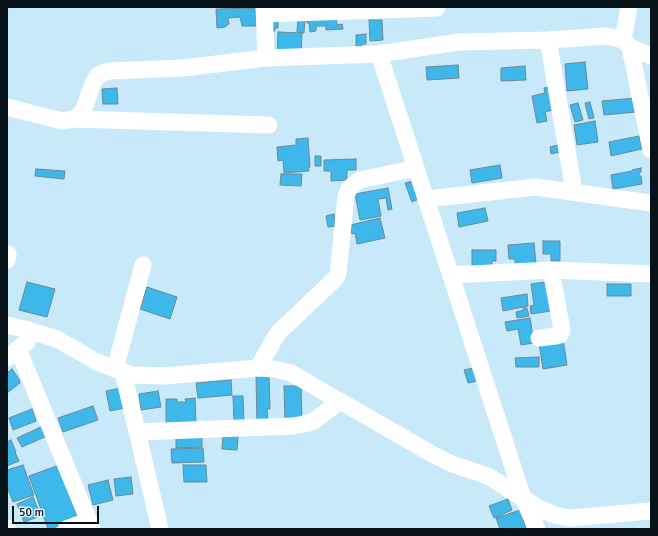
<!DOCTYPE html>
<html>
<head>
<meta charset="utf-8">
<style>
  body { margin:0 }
  #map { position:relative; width:658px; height:536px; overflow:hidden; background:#c8e9f9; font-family:Signika,sans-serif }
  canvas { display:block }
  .frame { position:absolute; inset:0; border:8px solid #071318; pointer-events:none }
  .scale { position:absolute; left:12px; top:506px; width:87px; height:18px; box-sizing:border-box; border:2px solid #071318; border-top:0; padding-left:5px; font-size:12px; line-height:14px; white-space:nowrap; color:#071318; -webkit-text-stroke:3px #e0f4fe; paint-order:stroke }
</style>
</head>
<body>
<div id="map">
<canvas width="658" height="536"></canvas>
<div class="frame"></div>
<div class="scale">50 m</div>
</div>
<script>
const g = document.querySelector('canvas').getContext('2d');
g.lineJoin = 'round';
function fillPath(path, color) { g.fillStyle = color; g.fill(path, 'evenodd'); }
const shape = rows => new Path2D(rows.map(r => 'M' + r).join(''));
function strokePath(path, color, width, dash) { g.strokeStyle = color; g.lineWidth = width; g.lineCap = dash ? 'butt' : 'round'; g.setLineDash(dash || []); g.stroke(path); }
const building = shape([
  [255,8,257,26,242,26,240,17,228,18,229,24,225,27,217,28,216,9,255,8],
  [336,17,337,25,342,24,343,29,326,30,326,26,316,26,316,31,310,32,309,23,307,23,306,19,336,17],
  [298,18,305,18,304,33,297,32,298,18],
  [369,20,382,20,383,40,370,41,369,20],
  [266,21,278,21,278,28,275,28,275,31,272,31,266,21],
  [278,32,302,33,301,54,277,54,278,32],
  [366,34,366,44,362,44,362,49,356,49,356,35,366,34],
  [585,62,588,89,567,91,565,64,585,62],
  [458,65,459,78,427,80,426,67,458,65],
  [525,66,526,80,501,81,501,68,525,66],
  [552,86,557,109,545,112,547,121,537,123,532,96,545,93,544,88,552,86],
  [117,88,118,104,103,104,102,89,117,88],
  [635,98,636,112,604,115,602,101,635,98],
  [590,102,594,118,589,119,585,103,590,102],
  [578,103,583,120,575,122,570,105,578,103],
  [595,121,598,142,577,145,574,125,595,121],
  [639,136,642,149,611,156,609,142,639,136],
  [308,138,310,167,308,168,309,171,284,173,283,160,278,161,277,147,296,145,296,139,308,138],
  [562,144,564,151,551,154,550,147,562,144],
  [315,156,321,156,321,166,315,166,315,156],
  [356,159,356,170,347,170,347,180,331,181,331,171,324,171,324,160,356,159],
  [500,165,502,178,472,183,470,170,500,165],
  [641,168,641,172,639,173,639,176,641,176,642,184,613,189,611,175,632,171,632,170,641,168],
  [36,169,65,171,64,179,35,176,36,169],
  [281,174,302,174,301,186,280,185,281,174],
  [413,181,419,199,412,202,405,183,413,181],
  [388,188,392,209,388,210,386,198,378,199,381,216,360,220,355,194,388,188],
  [485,208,488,221,459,227,457,213,485,208],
  [334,214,336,226,328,227,326,216,334,214],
  [380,218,385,238,357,244,355,233,352,234,350,225,380,218],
  [543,241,560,241,560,261,551,261,551,254,543,254,543,241],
  [534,243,536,263,515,265,515,259,509,259,508,245,534,243],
  [472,250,496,250,496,261,492,261,492,265,472,266,472,250],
  [27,282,55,289,47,317,19,310,27,282],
  [546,282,551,311,531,314,530,306,534,305,531,284,546,282],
  [607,284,631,284,631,296,607,296,607,284],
  [147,287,177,297,170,319,140,309,147,287],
  [527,294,528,306,503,311,501,298,527,294],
  [523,308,527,308,529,316,517,318,516,312,524,310,523,308],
  [530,318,534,343,521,345,518,329,507,331,505,322,530,318],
  [563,339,567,365,543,369,539,343,563,339],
  [539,357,539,367,516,367,515,358,539,357],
  [473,368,477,381,468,383,464,370,473,368],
  [12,369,19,379,20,383,7,393,7,373,12,369],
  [256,376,269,376,270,409,267,409,268,423,257,423,256,376],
  [231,380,232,395,198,398,196,383,231,380],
  [284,386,301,386,302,422,285,423,284,386],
  [121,388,125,408,110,411,106,391,121,388],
  [158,391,161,407,141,410,139,394,158,391],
  [233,396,243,396,244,422,234,422,233,396],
  [195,398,196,423,166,424,166,399,177,399,177,402,186,402,185,399,195,398],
  [93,406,98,420,63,432,58,418,93,406],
  [32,409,36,421,13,430,9,418,32,409],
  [43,426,47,436,22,447,17,438,43,426],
  [223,435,238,436,237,450,222,449,223,435],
  [202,437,202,447,176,448,176,438,202,437],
  [11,440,16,452,15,452,19,461,7,466,7,442,11,440],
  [203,448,204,462,172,463,171,449,203,448],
  [23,465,34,495,13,502,7,487,7,470,23,465],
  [59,465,78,519,50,529,48,529,29,476,59,465],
  [183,465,206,465,207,482,184,482,183,465],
  [131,477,133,494,116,496,114,479,131,477],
  [108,480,113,500,93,505,88,485,108,480],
  [33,497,41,516,24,522,17,504,33,497],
  [508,499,512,510,494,518,489,506,508,499],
  [520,510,526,529,500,529,496,518,520,510]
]);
fillPath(building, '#3eb8ea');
strokePath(building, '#6a8897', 1);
strokePath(shape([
  [264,7,266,58,379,54,523,498,537,529],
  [264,14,437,8],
  [548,40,574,191],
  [623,40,629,7],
  [630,47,651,150],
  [379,54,459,42,548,40,607,36,623,40,630,47,651,56],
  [7,107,62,121,74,119,83,112,93,83,98,75,109,71,183,68,266,58],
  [74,119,269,125],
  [426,199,536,187,651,203],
  [7,260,8,254],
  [451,275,551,270,651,274],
  [7,325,24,329,57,339,97,362,123,372,133,375,164,376,258,368,274,369,291,373,432,454,452,464,488,476,540,509,555,515,569,518,651,511],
  [539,338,556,336,560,335,562,330,551,270],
  [18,349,92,529],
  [7,358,27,342],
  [258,368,273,341,279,332,335,279,338,274,346,196,349,189,354,184,360,180,416,168],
  [115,369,143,265],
  [123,372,160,529],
  [137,432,293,426,304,424,314,421,340,401],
  [7,528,7,529],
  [66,529,88,521]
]), '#fff', 17);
</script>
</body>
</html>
